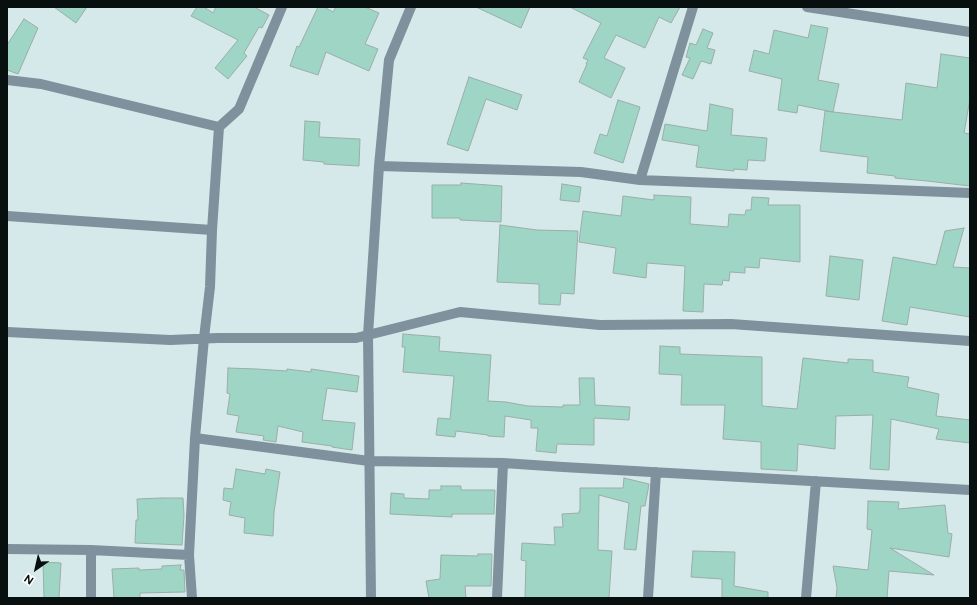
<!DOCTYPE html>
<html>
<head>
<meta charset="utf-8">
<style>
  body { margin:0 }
  #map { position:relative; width:977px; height:605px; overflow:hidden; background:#d5e9eb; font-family:Figtree,sans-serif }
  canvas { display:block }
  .frame { position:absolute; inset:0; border:8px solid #080f0f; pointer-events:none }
  .north { position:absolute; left:16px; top:549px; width:40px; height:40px; -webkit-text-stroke:3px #fff; paint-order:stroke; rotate:214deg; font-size:11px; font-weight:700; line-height:16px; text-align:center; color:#080f0f }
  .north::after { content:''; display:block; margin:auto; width:14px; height:18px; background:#080f0f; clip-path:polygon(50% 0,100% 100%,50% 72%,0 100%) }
</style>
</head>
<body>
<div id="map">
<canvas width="977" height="605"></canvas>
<div class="frame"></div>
<div class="north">N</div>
</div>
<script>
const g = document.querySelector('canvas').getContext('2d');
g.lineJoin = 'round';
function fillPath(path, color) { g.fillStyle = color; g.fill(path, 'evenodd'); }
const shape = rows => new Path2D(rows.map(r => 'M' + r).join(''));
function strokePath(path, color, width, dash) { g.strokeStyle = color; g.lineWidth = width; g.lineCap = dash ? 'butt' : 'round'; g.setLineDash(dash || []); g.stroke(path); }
const building = shape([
  [54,7,87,7,76,23,54,7],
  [197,7,204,7,213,13,216,7,254,7,269,15,262,28,259,27,244,53,247,56,228,79,215,68,238,40,191,16,197,7],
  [318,7,324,7,333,12,336,7,365,7,379,13,365,44,378,49,369,71,326,52,318,75,290,66,297,46,299,47,318,7],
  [476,7,530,7,521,28,476,7],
  [570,7,680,7,671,23,659,17,645,48,616,35,604,58,625,68,611,98,579,82,587,64,586,64,588,60,583,58,601,23,570,7],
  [24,19,38,28,18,74,7,70,7,45,24,19],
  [811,25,828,28,818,80,839,84,833,112,798,105,797,113,778,110,782,79,749,71,754,50,769,54,774,30,808,38,811,25],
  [703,29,713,33,707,48,715,50,711,64,701,61,693,79,682,75,690,58,686,57,690,43,696,45,703,29],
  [941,54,970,58,970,99,964,133,970,134,970,186,927,181,895,178,895,176,867,173,868,157,820,151,825,111,902,120,906,83,937,88,941,54],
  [469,77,522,95,517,110,486,99,468,151,447,144,469,77],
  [618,100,640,107,623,163,594,153,600,134,607,136,618,100],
  [710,104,733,109,731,135,767,138,765,161,748,160,747,170,734,169,734,171,696,167,699,146,662,140,665,124,707,131,710,104],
  [305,121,320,122,319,137,360,139,359,166,324,164,324,162,303,160,305,121],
  [461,183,502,186,501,222,460,220,460,218,432,218,432,185,461,185,461,183],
  [562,184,581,187,579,202,560,200,562,184],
  [654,195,691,197,690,224,728,227,729,214,745,215,746,210,751,210,752,197,769,198,768,205,800,205,800,262,760,258,759,268,745,267,745,273,730,272,729,281,723,280,722,285,704,284,703,312,683,311,685,266,647,263,646,278,613,273,616,248,579,242,583,211,621,216,623,196,654,200,654,195],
  [500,225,537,230,578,231,574,294,561,293,560,305,539,304,539,284,497,282,500,225],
  [964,228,953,267,970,268,970,317,910,307,907,325,882,321,893,257,936,265,945,231,964,228],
  [830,256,863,260,859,300,826,296,830,256],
  [403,334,440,337,439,351,491,355,488,401,506,402,528,406,563,407,563,405,580,405,579,378,594,378,595,405,630,407,629,420,594,418,594,445,557,444,556,453,536,451,538,428,531,428,531,420,505,416,504,437,488,436,488,435,456,431,455,437,436,435,438,418,450,419,454,376,403,372,405,347,402,347,403,334],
  [660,346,680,347,680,354,762,357,762,406,797,409,803,358,848,363,848,359,873,360,873,372,909,377,907,387,939,394,936,416,970,420,970,443,936,439,939,429,891,419,889,470,870,469,873,415,836,416,835,449,798,444,797,471,761,469,761,442,723,439,725,405,681,405,682,375,659,374,660,346],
  [228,368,257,369,287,371,287,369,311,372,311,369,359,376,357,392,327,388,322,420,355,423,352,450,332,447,332,446,302,442,303,432,278,426,276,442,263,440,264,436,236,432,239,416,227,414,230,394,227,393,228,368],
  [236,469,265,474,266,469,280,472,274,512,273,536,244,533,245,518,229,515,231,502,223,500,224,488,233,489,236,469],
  [624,478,649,484,648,490,645,506,641,506,636,550,624,549,629,503,599,495,598,550,612,551,609,598,525,598,526,561,521,560,522,543,555,545,554,527,563,527,562,514,579,513,579,511,580,511,580,488,623,488,624,478],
  [441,486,461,486,461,490,495,490,494,514,452,514,452,517,390,514,391,493,404,494,404,498,429,499,429,490,441,490,441,486],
  [162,498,183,498,184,515,182,545,135,543,136,520,138,520,137,499,162,498],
  [868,501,899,502,898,509,945,505,948,533,952,534,949,557,890,548,934,575,889,571,887,598,836,598,837,588,833,566,868,570,872,530,867,529,868,501],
  [693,551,735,552,734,586,768,592,768,598,722,598,722,579,691,577,693,551],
  [478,554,492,554,491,586,465,586,466,598,429,598,426,581,440,579,441,555,478,556,478,554],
  [43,562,61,563,59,598,44,598,43,562],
  [181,565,180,570,184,570,185,592,140,593,140,598,114,598,112,569,139,568,139,570,162,569,162,566,181,565]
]);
fillPath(building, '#9ed5c4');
strokePath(building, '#9bada7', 1);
strokePath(shape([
  [807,7,970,32],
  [7,80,41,84,219,127],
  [379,166,581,172,640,180,970,193],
  [640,180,693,7],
  [7,216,212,230],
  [7,332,170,340,218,338,356,338,460,312,600,325,731,324,970,341],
  [195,438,369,461,503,463,563,467,970,490],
  [7,549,91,550,189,555],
  [91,550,91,598],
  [192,598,189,555,195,438,204,338,210,287,212,230,219,127,239,109,282,7],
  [371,598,368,335,379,166,389,60,411,7],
  [497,598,503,463],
  [648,598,656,472],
  [806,598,816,481]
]), '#7e919c', 10);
</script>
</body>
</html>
